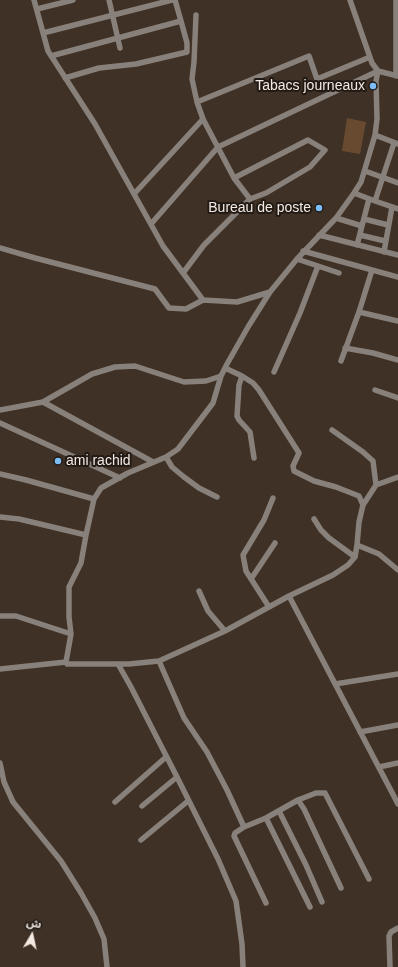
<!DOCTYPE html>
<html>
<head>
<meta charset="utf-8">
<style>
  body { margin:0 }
  #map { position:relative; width:398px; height:967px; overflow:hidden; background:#3f3125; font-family:Arial,"Noto Sans Arabic",sans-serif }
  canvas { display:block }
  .north { position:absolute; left:12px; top:915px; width:40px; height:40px; -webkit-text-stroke:3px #211a15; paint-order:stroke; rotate:9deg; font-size:11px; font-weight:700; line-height:16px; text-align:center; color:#f4eae3 }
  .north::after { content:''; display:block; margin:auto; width:14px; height:18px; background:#f4eae3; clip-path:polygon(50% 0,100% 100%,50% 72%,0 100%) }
</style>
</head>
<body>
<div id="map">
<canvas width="398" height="967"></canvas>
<div class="north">ش</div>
</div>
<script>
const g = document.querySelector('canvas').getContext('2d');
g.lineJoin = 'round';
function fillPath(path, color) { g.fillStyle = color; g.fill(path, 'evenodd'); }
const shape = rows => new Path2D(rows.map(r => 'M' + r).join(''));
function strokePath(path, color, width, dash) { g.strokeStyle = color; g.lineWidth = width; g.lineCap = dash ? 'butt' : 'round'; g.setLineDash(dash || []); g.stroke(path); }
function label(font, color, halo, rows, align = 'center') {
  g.font = font + ' Arial,sans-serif'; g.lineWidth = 4; g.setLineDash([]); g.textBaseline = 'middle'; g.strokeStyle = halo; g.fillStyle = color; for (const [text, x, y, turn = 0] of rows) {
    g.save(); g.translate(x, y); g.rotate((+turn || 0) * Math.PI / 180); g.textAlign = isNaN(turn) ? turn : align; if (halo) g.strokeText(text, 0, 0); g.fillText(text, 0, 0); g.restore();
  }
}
fillPath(shape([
  [347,118,366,122,360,154,342,151]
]), '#684a31');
strokePath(shape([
  [34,0,48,51,95,124,163,246,203,300],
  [109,0,120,48],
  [396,0,396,76],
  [37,9,73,0],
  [43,33,172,0],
  [51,56,181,21,175,0],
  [65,78,99,68,136,64,187,52,187,43,181,21],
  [197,102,309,56,317,79,370,57],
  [375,135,398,144],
  [365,171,398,183],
  [234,178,308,140,325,150,310,167,266,193,250,199],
  [354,193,375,201,398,209],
  [134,194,203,119],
  [375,201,394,143],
  [336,218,362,226],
  [364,219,388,225],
  [151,224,218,147,378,71,398,76],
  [319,235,398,255],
  [360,235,385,241],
  [357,245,369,199],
  [0,248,35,258,155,289,169,308,186,309,203,300,237,302,270,292],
  [303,251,398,277],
  [384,252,392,207],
  [297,259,339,273],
  [183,273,204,245,250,199,234,178,203,119,197,102,192,79,194,62,196,15],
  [359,312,398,321],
  [345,348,373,353,398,360],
  [341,361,359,312,372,270],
  [225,368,242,376,253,383,259,390,299,453,293,466,294,471,314,481,336,487,359,496,363,505],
  [274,372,300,313,318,266],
  [242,376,239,385,237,416,239,420,250,432,254,458],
  [375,390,398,398],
  [43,402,153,462],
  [0,410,43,402,92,374,115,367,135,366,184,382,206,381,221,376],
  [0,423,120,478],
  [332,430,363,452,373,461,376,485],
  [166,457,172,467,184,477,199,488,217,497],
  [0,474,26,480,94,499],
  [0,517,19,519,86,535],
  [314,519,321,530,329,538,355,557],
  [357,545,379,554,398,570],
  [251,579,275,543],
  [199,591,208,611,225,631],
  [289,596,398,804],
  [269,607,246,571,243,555,264,520,273,498],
  [0,616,16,616,71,634],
  [159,661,184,718,207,752,227,790,244,827,266,818,298,800,316,793,325,793,369,879],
  [66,662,71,634,69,617,69,587,81,563,86,535,94,499,101,488,128,473,166,457,178,449,213,403,221,376,227,364,248,327,270,292,297,259,336,218,354,193,361,182,375,135,377,119,376,81,378,71,372,63,350,0],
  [118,664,131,687,177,777,218,859,236,901,242,944,243,967],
  [0,669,66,662,67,664,129,664,159,661,225,631,289,596,333,575,348,565,355,557,357,545,359,522,363,505,376,485,398,477],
  [335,684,398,674],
  [360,732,398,725],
  [0,763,4,782,13,802,61,861,81,893,95,918,104,939,107,967],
  [379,767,398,763],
  [298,800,304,809,341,888],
  [115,802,166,757],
  [142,806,177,777],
  [279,811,306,865,322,902],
  [266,818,310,907],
  [244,827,235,833,234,836,266,903],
  [141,840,188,801],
  [390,967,389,936,391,932,398,928]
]), '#88817b', 5.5);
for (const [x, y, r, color] of [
  [373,86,4,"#7dbef9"],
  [319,208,4,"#7dbef9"],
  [58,461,4,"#7dbef9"]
]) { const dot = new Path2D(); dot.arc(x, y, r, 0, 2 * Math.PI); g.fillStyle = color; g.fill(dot); strokePath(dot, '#211a15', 1.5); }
label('14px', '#f4eae3', '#211a15', [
  ["Tabacs journeaux",365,86],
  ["Bureau de poste",311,208],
  ["ami rachid",66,461,"left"]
], 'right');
</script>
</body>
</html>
